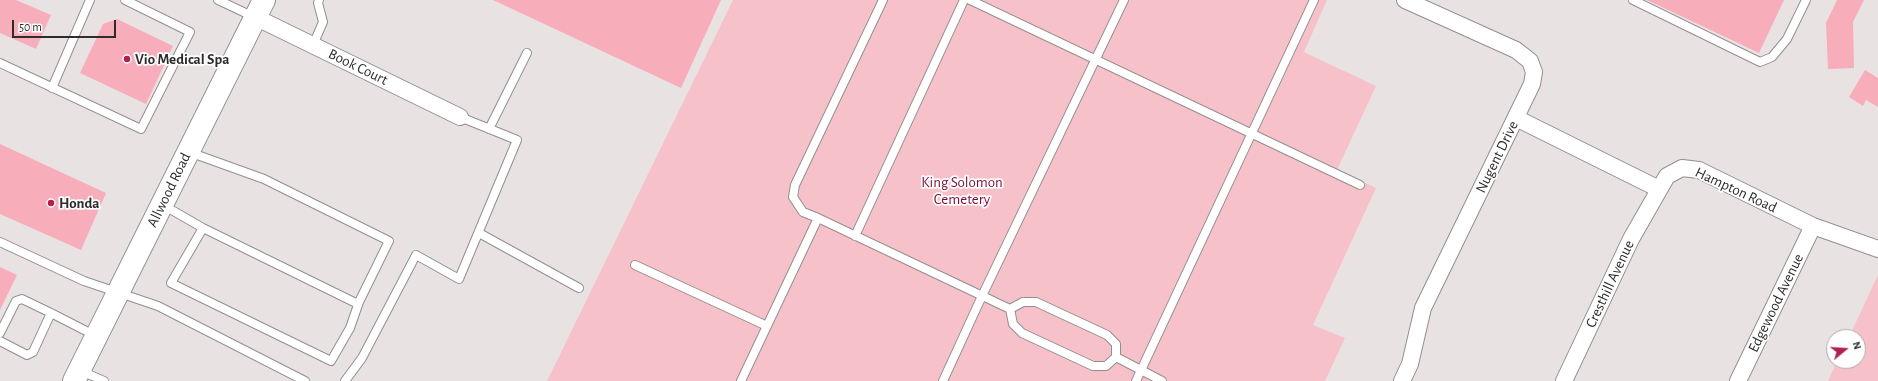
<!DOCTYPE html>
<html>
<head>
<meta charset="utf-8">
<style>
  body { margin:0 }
  #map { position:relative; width:1878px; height:381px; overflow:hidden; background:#e9e2e3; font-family:"Alegreya Sans",sans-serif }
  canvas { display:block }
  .north { position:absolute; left:1826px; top:329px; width:40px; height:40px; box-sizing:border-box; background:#fff; border:1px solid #abaaaa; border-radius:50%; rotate:72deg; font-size:11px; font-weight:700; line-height:16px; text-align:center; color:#2d2b2b }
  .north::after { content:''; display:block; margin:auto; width:14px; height:18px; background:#b12050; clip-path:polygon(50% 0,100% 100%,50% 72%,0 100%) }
  .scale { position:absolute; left:12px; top:20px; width:104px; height:18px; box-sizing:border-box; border:2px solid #2d2b2b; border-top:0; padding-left:5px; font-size:12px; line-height:14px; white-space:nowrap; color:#2d2b2b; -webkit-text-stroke:3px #fff; paint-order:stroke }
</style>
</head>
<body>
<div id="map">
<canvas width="1878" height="381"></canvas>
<div class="north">N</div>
<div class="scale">50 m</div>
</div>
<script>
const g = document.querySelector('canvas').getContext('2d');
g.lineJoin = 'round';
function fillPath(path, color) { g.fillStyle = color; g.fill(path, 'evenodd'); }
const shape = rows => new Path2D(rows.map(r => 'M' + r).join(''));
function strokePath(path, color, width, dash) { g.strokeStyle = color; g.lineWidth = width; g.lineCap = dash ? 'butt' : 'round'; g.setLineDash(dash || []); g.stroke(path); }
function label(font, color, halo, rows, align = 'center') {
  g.font = font + ' "Alegreya Sans",sans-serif'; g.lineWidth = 3.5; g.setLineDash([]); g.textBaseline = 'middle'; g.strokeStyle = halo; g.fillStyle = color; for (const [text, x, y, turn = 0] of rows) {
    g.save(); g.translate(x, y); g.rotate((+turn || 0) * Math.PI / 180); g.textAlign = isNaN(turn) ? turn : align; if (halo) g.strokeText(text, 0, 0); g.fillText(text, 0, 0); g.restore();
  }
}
fillPath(shape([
  [733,0,1327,0,1304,52,1376,86,1337,170,1376,188,1313,325,1345,338,1325,381,547,381],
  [1878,275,1878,381,1828,381,1837,361,1858,361,1858,337,1849,337]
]), '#f7c1ca');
fillPath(shape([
  [0,0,16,0,51,15,36,49,0,33],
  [493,0,721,0,681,88],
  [1647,0,1784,0,1759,53],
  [1837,0,1864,0,1853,22,1854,68,1828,69,1826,23],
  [117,19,173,46,146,104,80,73,103,24],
  [1865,70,1878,78,1878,107,1866,100,1863,106,1849,97],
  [0,144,106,193,81,250,0,214],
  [0,267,17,275,0,310]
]), '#f8adba');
const service = shape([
  [218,0,254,17],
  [970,0,1360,185],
  [1633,0,1760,62,1772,57,1787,39,1806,0],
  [313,45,323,22,318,3,319,0],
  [0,63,141,129,190,32,125,0],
  [52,88,90,0],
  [489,129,527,53],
  [189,152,264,179,389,241,359,302,350,328,331,361,171,283,203,228],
  [163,205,203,228,358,304],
  [818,218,1010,309],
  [479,233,579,288],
  [855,236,964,0],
  [0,242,84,281,158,306,305,381],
  [635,265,767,326],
  [1023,302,1036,302,1107,335,1116,344,1116,357,1106,366,1093,366,1022,333,1013,324,1010,309,1023,302],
  [0,333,16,301,22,299,51,313],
  [0,341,27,355,33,352,51,313,96,336],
  [1116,357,1162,381],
  [81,371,104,381],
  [345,381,362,358,416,255,459,279,517,140,460,117],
  [741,381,818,218,803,212,793,197,795,185,883,0],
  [943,381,982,296,1124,0],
  [1136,381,1314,0]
]);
const minor = shape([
  [255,17,460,117],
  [1516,118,1659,189],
  [1402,381,1410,364,1423,308,1532,84,1534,72,1530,61,1516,50,1405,0],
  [1564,381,1631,239,1667,176,1682,168,1699,170,1813,226,1878,249],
  [1738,381,1813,226]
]);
const secondary = shape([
  [74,381,264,0]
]);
strokePath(service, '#948e8f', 10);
strokePath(minor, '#948e8f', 18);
strokePath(secondary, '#948e8f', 24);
strokePath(service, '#fff', 8);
strokePath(minor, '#fff', 16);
strokePath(secondary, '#fff', 22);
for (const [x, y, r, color] of [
  [127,59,4,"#b12050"],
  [51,203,4,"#b12050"]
]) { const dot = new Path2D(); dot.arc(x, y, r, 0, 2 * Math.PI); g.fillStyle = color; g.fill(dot); strokePath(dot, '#fff', 1.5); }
label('bold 15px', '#2d2b2b', '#fff', [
  ["Vio Medical Spa",135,59],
  ["Honda",59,203]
], 'left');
label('15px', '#2d2b2b', '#fff', [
  ["Book Court",358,67,26],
  ["Nugent Drive",1497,157,-64],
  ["Allwood Road",169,190,-64],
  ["Hampton Road",1736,190,25],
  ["Cresthill Avenue",1610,284,-65],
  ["Edgewood Avenue",1776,303,-64]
]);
label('15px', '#7a0e33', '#fff', [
  ["King Solomon",962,182],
  ["Cemetery",962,199]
]);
</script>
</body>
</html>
